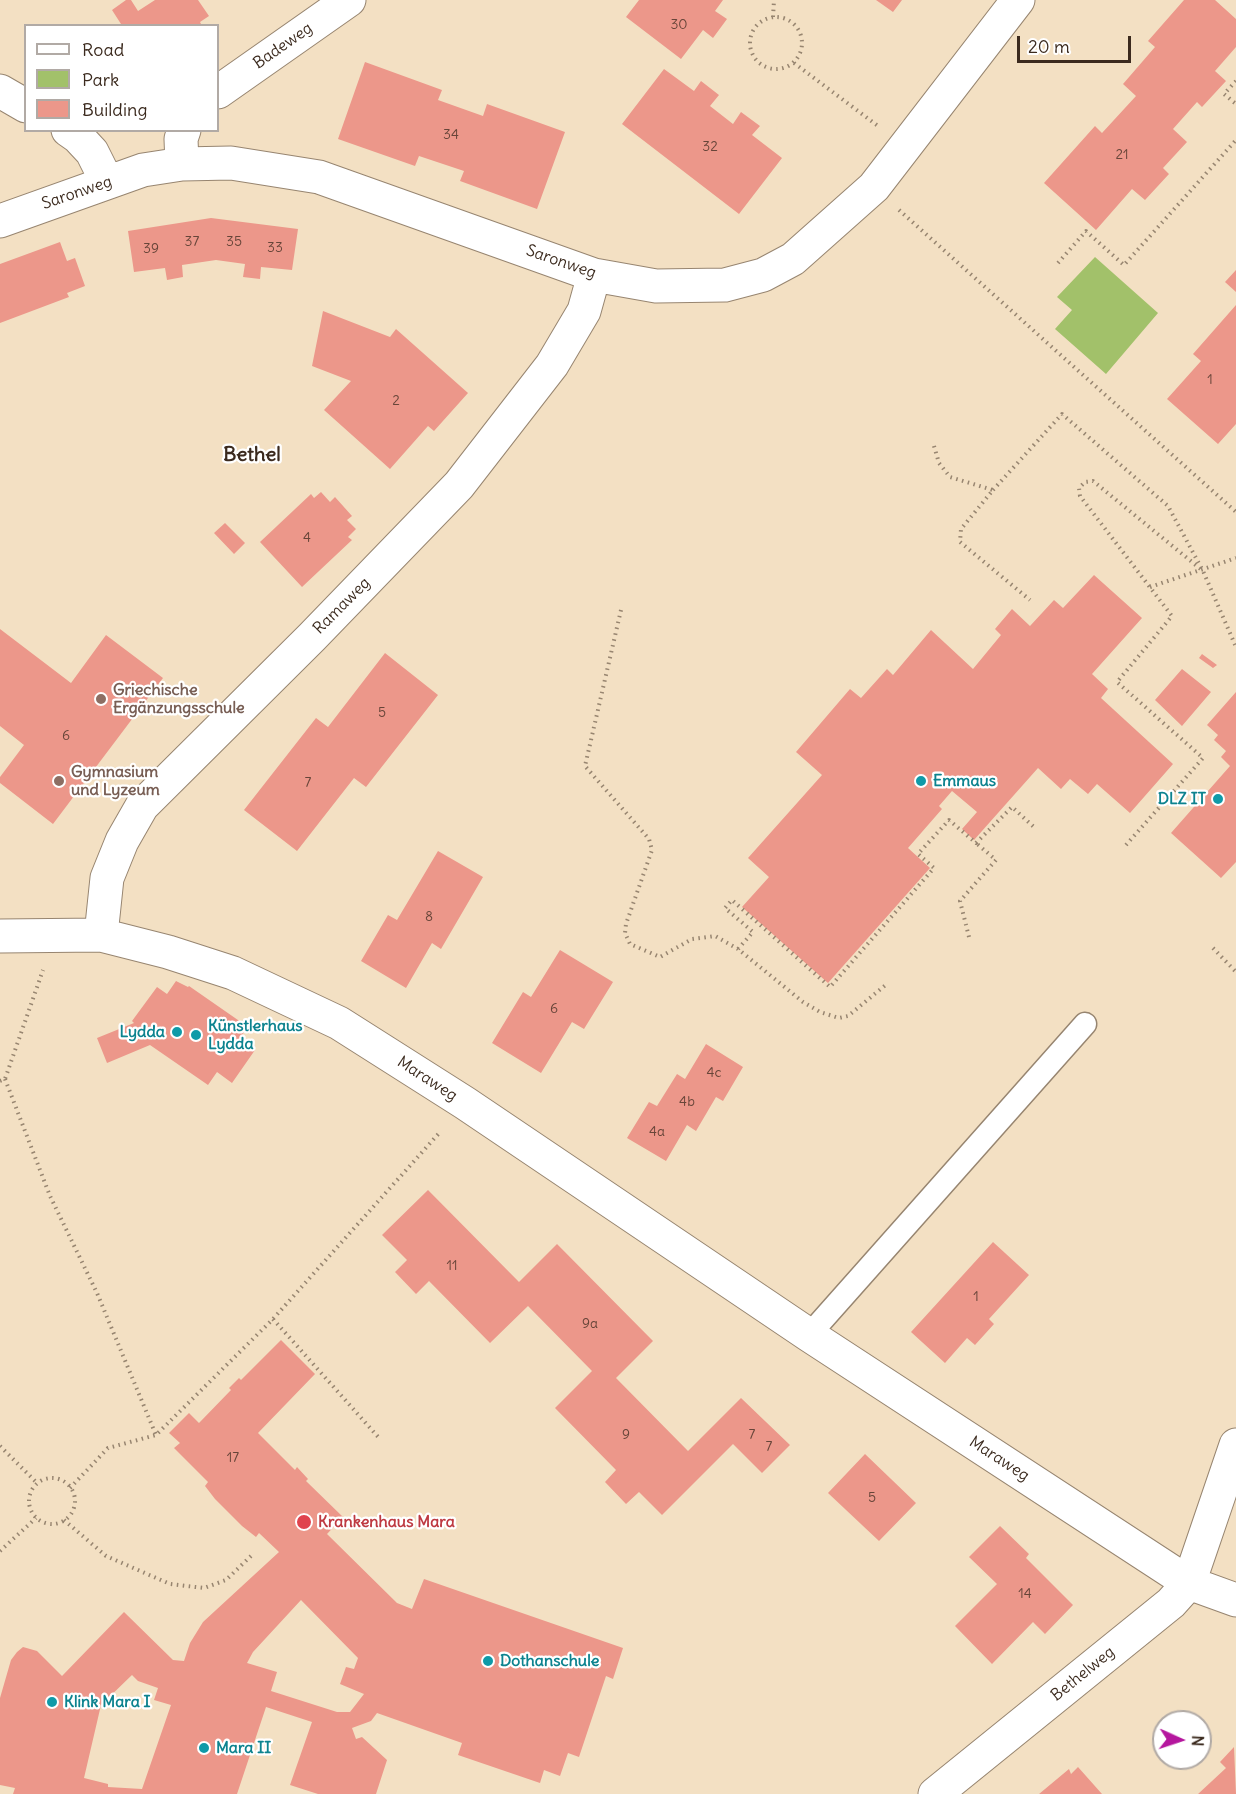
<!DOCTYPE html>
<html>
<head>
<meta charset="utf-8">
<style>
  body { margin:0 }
  #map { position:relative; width:1236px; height:1794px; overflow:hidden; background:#f3e0c3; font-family:Delius,sans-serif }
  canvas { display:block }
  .legend { position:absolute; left:24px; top:24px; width:195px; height:108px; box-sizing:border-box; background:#fff; border:2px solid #b1aaa5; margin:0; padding:8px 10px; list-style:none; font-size:18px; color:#3b2a1e }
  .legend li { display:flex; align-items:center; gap:12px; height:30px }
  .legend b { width:30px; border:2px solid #b1aaa5 }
  .north { position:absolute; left:1152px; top:1710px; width:60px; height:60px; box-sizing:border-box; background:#fff; border:2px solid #b1aaa5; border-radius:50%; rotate:93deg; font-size:16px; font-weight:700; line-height:24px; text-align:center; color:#3b2a1e }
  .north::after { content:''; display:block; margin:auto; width:21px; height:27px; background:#b5179e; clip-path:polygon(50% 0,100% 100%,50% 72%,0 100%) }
  .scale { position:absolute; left:1017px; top:36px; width:114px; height:27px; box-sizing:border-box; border:3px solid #3b2a1e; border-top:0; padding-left:8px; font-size:18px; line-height:21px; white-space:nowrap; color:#3b2a1e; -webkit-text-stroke:4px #fff; paint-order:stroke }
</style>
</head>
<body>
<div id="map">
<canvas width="1236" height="1794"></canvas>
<ul class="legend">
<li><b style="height:8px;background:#fff"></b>Road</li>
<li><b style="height:16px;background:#a2c16a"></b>Park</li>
<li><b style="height:16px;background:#ec978a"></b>Building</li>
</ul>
<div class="north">N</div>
<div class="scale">20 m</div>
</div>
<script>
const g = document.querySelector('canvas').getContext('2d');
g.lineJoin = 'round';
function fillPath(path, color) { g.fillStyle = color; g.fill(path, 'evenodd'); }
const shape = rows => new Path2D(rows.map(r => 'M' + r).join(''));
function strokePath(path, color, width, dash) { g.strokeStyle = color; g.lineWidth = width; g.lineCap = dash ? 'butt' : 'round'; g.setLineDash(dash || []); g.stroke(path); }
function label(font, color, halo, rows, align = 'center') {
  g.font = font + ' Delius,sans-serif'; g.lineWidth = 4.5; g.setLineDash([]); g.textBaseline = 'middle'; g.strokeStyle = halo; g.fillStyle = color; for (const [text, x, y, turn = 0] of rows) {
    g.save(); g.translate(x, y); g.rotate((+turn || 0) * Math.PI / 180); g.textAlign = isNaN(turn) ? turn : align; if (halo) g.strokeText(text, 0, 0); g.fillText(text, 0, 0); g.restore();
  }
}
fillPath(shape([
  [1095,257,1158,313,1106,374,1055,329,1072,310,1057,297]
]), '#a2c16a');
fillPath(shape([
  [126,0,131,0,138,11,155,0,198,0,209,16,200,22,202,26,118,26,121,24,112,10],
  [639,0,723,0,715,11,727,19,713,38,703,30,681,59,626,17],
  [876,0,902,0,893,12],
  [1184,0,1215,0,1236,19,1236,47,1215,71,1226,81,1202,107,1197,102,1173,129,1187,142,1163,168,1169,174,1145,200,1132,189,1096,230,1044,183,1095,126,1102,133,1136,96,1123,84,1155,47,1148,41],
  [365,62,442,90,438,100,483,116,487,104,565,132,537,209,460,181,464,171,419,156,415,166,338,139],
  [664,69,694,91,701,81,719,95,710,106,733,124,741,112,760,126,752,135,782,158,739,214,622,124],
  [211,218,298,229,292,270,261,267,260,279,243,277,245,264,216,260,182,265,183,277,167,280,165,268,134,272,128,231],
  [60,242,67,261,75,258,85,286,67,293,69,297,0,323,0,264],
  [1236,270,1236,292,1225,282],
  [1236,305,1236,424,1218,444,1167,399,1201,361,1193,354],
  [323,311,390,337,396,329,468,393,434,431,428,426,390,469,324,410,351,381,312,366],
  [321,492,330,502,335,497,352,516,347,520,356,529,348,537,352,540,302,587,260,542,311,494,314,498],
  [225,523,245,543,234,554,214,533],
  [1094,575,1142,618,1092,674,1108,689,1101,698,1173,764,1130,813,1097,784,1088,794,1070,779,1061,789,1038,768,974,840,962,829,977,812,952,791,939,806,942,809,908,848,930,868,828,983,742,907,769,877,748,858,822,775,796,752,850,689,861,698,887,669,893,675,931,630,973,669,1001,635,995,629,1012,609,1030,626,1054,600,1063,608],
  [0,629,71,683,106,635,163,678,53,824,0,783,0,777,24,745,0,726],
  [385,653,438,695,366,787,354,778,297,851,244,810,316,718,328,727],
  [1202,654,1217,665,1213,668,1199,658],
  [1182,669,1211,692,1182,726,1155,700],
  [1236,692,1236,862,1221,878,1171,833,1230,766,1221,757,1226,751,1214,740,1218,735,1207,725],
  [438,851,483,877,441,949,432,943,406,988,361,961,388,915,397,920],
  [560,950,613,982,584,1029,572,1022,541,1073,492,1043,523,992,531,997],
  [176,981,188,987,189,986,248,1027,239,1039,255,1050,232,1083,217,1072,208,1085,150,1045,107,1063,97,1038,134,1023,132,1021,157,987,167,994],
  [706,1044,743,1067,723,1101,716,1097,696,1131,687,1125,666,1161,627,1138,649,1102,657,1106,677,1074,685,1079],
  [428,1190,519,1282,557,1244,653,1341,616,1378,688,1451,741,1398,790,1445,762,1473,733,1444,662,1515,639,1492,626,1504,605,1482,616,1470,555,1408,592,1371,528,1306,490,1343,429,1281,416,1294,395,1272,407,1260,382,1235],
  [993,1242,1029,1275,989,1319,994,1324,975,1345,967,1338,945,1363,911,1332],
  [281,1340,315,1374,258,1433,295,1470,297,1467,308,1479,306,1481,343,1517,327,1534,397,1603,412,1609,424,1579,623,1648,613,1679,606,1676,579,1757,568,1753,560,1776,544,1770,540,1783,458,1755,462,1743,377,1713,371,1721,352,1728,356,1739,362,1737,387,1760,376,1794,318,1794,290,1785,312,1722,266,1707,237,1794,13,1794,15,1788,0,1785,0,1698,11,1660,17,1652,23,1647,37,1651,62,1676,124,1612,173,1660,184,1661,190,1643,203,1622,279,1552,259,1533,256,1537,242,1526,215,1499,205,1486,208,1482,174,1448,180,1443,169,1433,189,1413,199,1423,231,1390,229,1388,239,1378,241,1380],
  [301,1600,358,1658,354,1669,346,1667,340,1684,364,1694,350,1712,337,1712,271,1691,277,1672,247,1663,253,1652],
  [132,1675,138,1681,158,1688,154,1700,171,1705,142,1789,108,1787,108,1784,84,1778,101,1705],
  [865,1454,916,1503,879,1541,828,1493],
  [1000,1526,1029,1554,1026,1558,1073,1605,1045,1634,1033,1622,992,1664,955,1626,997,1584,969,1557],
  [1234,1747,1236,1794,1198,1794,1226,1768,1220,1762],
  [1078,1767,1102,1794,1039,1794,1069,1769,1071,1774]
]), '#ec978a');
const service = shape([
  [809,1335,1085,1024]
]);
const minor = shape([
  [0,91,26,106],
  [218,92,349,0],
  [68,130,78,137,92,152,107,182],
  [182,164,181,139,184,130],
  [0,221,143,170,182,164,231,163,319,177,594,275,656,286,725,285,763,275,793,259,874,187,1018,0],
  [101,935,107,878,122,841,142,806,312,637,459,485,552,365,584,311,594,275],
  [0,936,101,935,168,952,233,973,339,1023,465,1103,809,1335,1189,1583,1236,1600],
  [935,1794,1171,1603,1189,1583,1236,1445]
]);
strokePath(service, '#978570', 25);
strokePath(minor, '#978570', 35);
strokePath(shape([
  [773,17,774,0],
  '750 43a26 26 0 1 1 52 0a26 26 0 1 1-52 0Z',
  [794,63,878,126],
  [1236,81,1224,94,1236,104],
  [899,210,1236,512],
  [1058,263,1086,231,1124,265,1236,140],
  [934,446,939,463,950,477,993,490,961,529,960,542,1030,600],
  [993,490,1062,414,1168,506,1203,571,1236,647],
  [1150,587,1236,558],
  [621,610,585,766,649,839,652,850,626,924,625,933,630,944,660,957,692,939,715,936,738,949,803,1002,820,1012,839,1018,848,1016,888,983],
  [1126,845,1203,758,1117,682,1172,616,1080,496,1079,488,1085,482,1093,481,1203,571],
  [969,937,960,901,996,860,976,843],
  [1213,948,1236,972],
  [738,949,753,932,725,908,732,900,830,987,934,868,918,854,949,820,976,843,1012,807,1035,828],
  [5,1079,50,1196,97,1293,156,1435],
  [0,1081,5,1079,43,970],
  [273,1319,380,1439],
  [0,1446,37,1483],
  '29 1501a23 23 0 1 1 46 0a23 23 0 1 1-46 0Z',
  [70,1488,108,1448,156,1435,273,1319,441,1131],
  [64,1520,106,1556,170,1584,204,1588,226,1580,252,1555],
  [0,1551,36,1518]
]), '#978570', 4, [1.5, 4.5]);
strokePath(service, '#fff', 22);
strokePath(minor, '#fff', 33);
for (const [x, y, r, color] of [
  [101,699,6,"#8d6e63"],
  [59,781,6,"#8d6e63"],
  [921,781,6,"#0f9aa8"],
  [1218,799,6,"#0f9aa8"],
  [177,1032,6,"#0f9aa8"],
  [196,1035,6,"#0f9aa8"],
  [304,1522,8,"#e0444e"],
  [488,1661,6,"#0f9aa8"],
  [52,1702,6,"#0f9aa8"],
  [204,1748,6,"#0f9aa8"]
]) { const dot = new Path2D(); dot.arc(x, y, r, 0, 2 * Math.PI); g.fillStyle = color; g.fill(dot); strokePath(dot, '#fff', 2); }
label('14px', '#674539', null, [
  ["30",679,25],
  ["34",451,135],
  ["32",710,147],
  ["21",1122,155],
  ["37",192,242],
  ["35",234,242],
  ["33",275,248],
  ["39",151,249],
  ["1",1210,380],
  ["2",396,401],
  ["4",307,538],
  ["5",382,713],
  ["6",66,736],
  ["7",308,783],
  ["8",429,917],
  ["6",554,1009],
  ["4c",714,1073],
  ["4b",687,1102],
  ["4a",657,1132],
  ["11",452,1266],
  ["1",976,1297],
  ["9a",590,1324],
  ["9",626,1435],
  ["7",752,1435],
  ["7",769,1447],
  ["17",233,1458],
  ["5",872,1498],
  ["14",1025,1594]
]);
label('16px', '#3b2a1e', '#fff', [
  ["Badeweg",283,46,-35],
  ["Saronweg",77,193,-19],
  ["Saronweg",561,262,19],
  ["Ramaweg",342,606,-45],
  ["Maraweg",427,1079,33],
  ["Maraweg",999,1459,33],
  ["Bethelweg",1083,1674,-39]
]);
label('bold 16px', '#785e54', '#fff', [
  ["Griechische",113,690],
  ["Ergänzungsschule",113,708],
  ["Gymnasium",71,772],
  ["und Lyzeum",71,790]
], 'left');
label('bold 16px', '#0d838f', '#fff', [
  ["Emmaus",933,781],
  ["DLZ IT",1206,799,"right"],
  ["Künstlerhaus",208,1026],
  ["Lydda",208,1044],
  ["Lydda",165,1032,"right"],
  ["Dothanschule",500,1661],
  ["Klink Mara I",64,1702],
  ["Mara II",216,1748]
], 'left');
label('bold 16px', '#be3a42', '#fff', [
  ["Krankenhaus Mara",318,1522]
], 'left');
label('bold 20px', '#3b2a1e', '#fff', [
  ["Bethel",252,455]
]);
</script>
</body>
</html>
